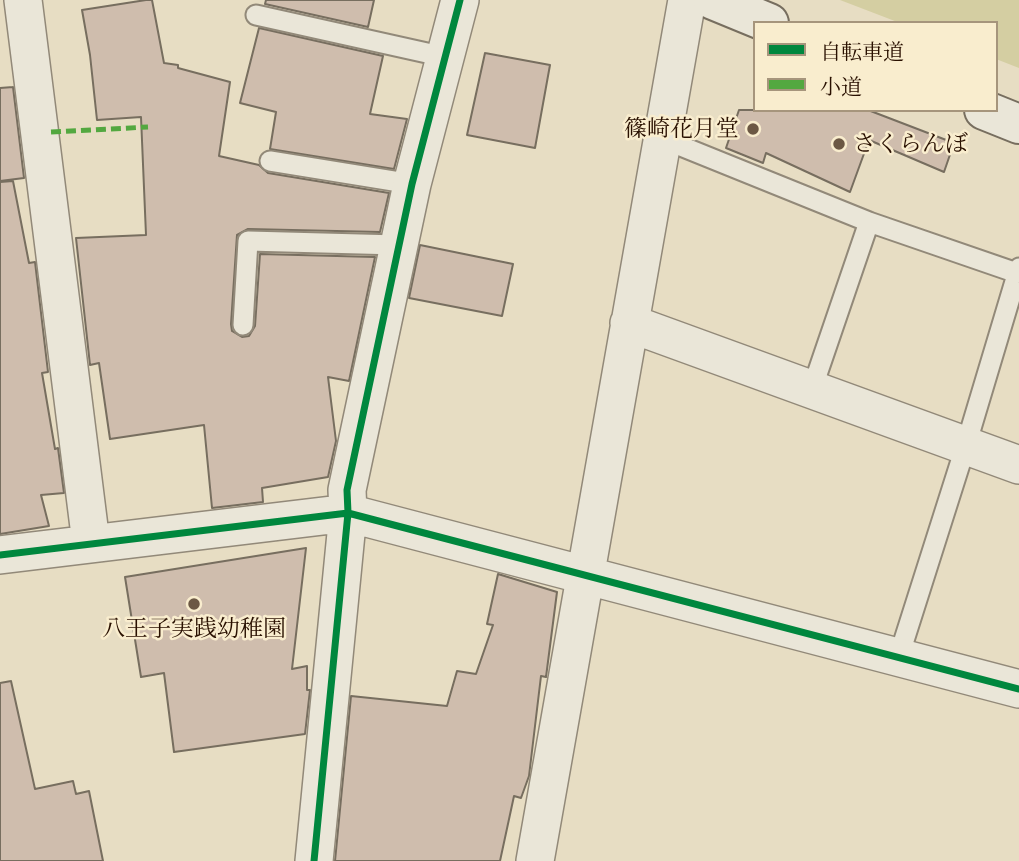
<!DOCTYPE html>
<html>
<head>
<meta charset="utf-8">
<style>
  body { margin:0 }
  #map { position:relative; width:1019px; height:861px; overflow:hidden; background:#e7ddc3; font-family:"Libre Caslon Text","Noto Serif JP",serif }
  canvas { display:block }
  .legend { position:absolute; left:753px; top:21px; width:245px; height:91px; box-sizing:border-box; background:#f9edce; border:2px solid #a6957c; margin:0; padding:9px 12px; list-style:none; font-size:21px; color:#291000 }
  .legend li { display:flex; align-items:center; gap:14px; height:35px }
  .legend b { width:35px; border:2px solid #a6957c }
</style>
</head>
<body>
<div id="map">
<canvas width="1019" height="861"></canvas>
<ul class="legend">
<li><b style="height:9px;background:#00873e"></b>自転車道</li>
<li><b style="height:9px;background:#53a840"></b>小道</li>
</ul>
</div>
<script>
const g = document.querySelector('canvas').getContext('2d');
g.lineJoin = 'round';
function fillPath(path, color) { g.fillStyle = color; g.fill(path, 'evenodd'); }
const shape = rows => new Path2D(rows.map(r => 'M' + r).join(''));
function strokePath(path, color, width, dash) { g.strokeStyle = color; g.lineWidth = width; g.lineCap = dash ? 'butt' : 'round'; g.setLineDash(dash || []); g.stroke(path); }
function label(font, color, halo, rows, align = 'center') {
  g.font = font + ' "Libre Caslon Text","Noto Serif JP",serif'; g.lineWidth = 5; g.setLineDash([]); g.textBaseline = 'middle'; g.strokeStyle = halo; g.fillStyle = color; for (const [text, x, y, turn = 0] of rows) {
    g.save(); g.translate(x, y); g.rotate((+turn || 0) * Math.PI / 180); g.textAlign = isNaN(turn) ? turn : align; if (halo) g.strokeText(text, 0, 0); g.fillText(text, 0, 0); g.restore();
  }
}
fillPath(shape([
  [840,0,1019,0,1019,68,996,59,996,23,900,23]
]), '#d4cea2');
const building = shape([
  [146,0,152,0,164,63,178,65,178,68,230,82,219,156,259,165,268,173,389,193,380,232,248,229,237,235,231,324,232,331,242,337,249,336,255,326,260,254,375,257,349,381,328,377,336,441,328,477,262,488,263,502,212,508,204,425,110,439,99,363,90,365,76,238,146,235,141,117,97,120,90,55,82,10,146,0],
  [266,0,374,0,368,27,265,4,266,0],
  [259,28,383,56,370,114,407,119,394,169,270,149,276,112,240,103,259,28],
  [485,53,550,65,535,148,467,135,485,53],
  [13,87,24,178,0,181,0,88,13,87],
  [739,110,868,110,954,143,944,172,869,140,850,192,766,153,763,163,726,148,739,110],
  [13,181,29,263,35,262,48,372,42,373,55,449,58,448,64,493,41,495,49,526,0,534,0,182,13,181],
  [420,245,513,264,502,316,409,298,420,245],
  [306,548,292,669,307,666,307,690,310,690,305,734,174,752,164,673,141,677,125,577,306,548],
  [498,574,557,592,546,677,541,676,529,776,521,798,514,796,500,861,335,861,351,696,447,706,457,671,476,674,493,625,487,624,498,574],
  [11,681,35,789,73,781,76,794,89,791,103,861,0,861,0,683,11,681]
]);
fillPath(building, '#cfbdad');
strokePath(building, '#776e5f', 2);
const service = shape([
  [256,15,445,57],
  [661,138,869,222],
  [270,161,412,184],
  [243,325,248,241,398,245],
  [812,389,869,222,1017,273],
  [899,656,966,445,1019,268]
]);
const minor = shape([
  [23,0,91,543],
  [629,323,1019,465],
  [0,555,348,513,1019,689],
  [314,861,348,513,347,490,412,184,460,0],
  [535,861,687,0]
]);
const secondary = shape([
  [713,0,769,23],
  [984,110,1019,124]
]);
strokePath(service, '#928979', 23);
strokePath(minor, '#928979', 40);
strokePath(secondary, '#776e5f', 42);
strokePath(service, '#eae6d8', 19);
strokePath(minor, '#eae6d8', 37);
strokePath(secondary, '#eae6d8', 38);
strokePath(shape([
  [51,132,148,127]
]), '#53a840', 5, [10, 5]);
strokePath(shape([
  [0,555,348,513,1019,689],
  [314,861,348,513,347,490,412,184,460,0]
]), '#00873e', 7);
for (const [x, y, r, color] of [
  [753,129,7,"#6c5844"],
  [839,144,7,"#6c5844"],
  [194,604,7,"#6c5844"]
]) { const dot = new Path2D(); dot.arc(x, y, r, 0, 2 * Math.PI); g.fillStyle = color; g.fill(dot); strokePath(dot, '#f9edce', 2.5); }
label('23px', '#291000', '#f9edce', [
  ["篠崎花月堂",739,129],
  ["さくらんぼ",853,144,"left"],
  ["八王子実践幼稚園",194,629,"center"]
], 'right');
</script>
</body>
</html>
